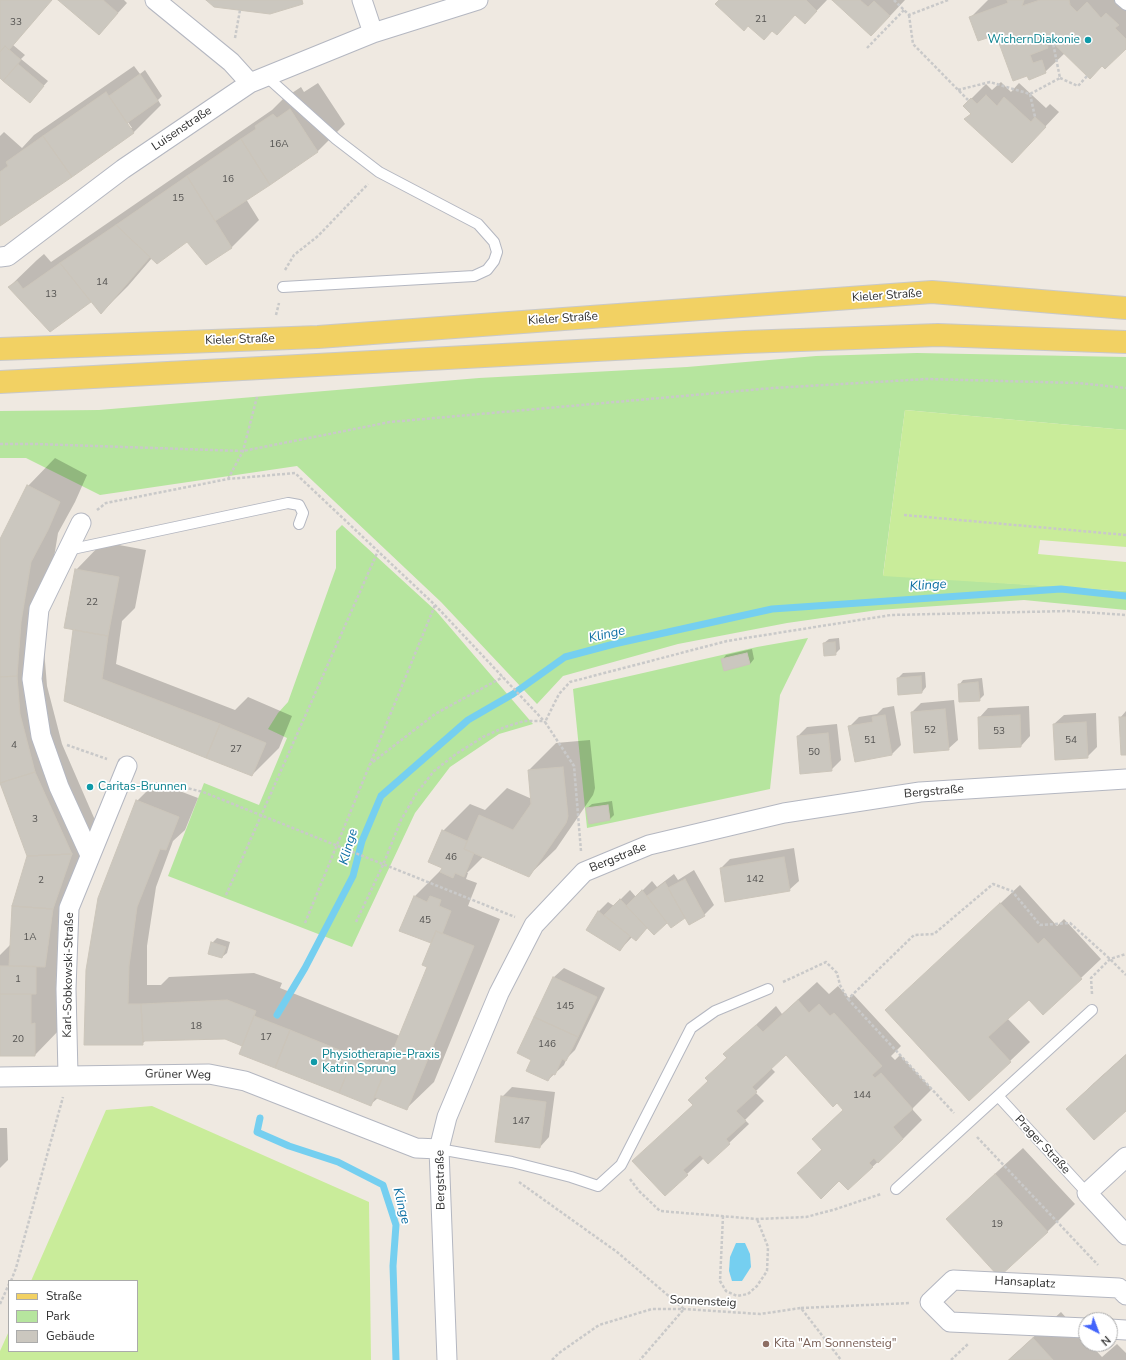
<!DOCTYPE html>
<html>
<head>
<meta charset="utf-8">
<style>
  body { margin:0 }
  #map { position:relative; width:1126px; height:1360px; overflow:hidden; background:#efe9e1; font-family:"Nunito Sans",sans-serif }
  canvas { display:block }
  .legend { position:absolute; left:8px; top:1280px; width:130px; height:72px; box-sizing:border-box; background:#fff; border:1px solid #ababab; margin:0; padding:5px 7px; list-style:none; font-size:12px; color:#2e2e2e }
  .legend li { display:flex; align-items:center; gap:8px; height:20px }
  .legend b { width:20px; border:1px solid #ababab }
  .north { position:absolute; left:1078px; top:1312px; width:40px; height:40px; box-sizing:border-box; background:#fff; border:1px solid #ababab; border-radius:50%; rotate:138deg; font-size:11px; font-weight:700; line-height:16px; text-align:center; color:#2e2e2e }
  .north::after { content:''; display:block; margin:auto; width:14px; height:18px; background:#4264fb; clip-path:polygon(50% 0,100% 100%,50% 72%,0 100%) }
</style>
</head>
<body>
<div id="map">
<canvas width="1126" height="1360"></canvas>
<ul class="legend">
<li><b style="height:5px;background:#f2d163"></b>Straße</li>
<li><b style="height:11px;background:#b6e59e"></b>Park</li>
<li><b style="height:11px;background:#cbc7bf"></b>Gebäude</li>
</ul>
<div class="north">N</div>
</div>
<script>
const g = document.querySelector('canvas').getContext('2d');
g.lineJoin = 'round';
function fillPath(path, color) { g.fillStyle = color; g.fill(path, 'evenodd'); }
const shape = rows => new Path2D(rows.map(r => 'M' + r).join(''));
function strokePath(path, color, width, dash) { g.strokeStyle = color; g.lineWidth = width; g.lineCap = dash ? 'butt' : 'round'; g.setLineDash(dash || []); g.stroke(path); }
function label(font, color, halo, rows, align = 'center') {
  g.font = font + ' "Nunito Sans",sans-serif'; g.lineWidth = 3.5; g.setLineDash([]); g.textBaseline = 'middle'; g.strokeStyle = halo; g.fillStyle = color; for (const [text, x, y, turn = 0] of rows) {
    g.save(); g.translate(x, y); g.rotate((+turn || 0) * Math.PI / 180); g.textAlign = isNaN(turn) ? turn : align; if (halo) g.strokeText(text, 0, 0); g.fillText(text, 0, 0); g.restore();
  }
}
fillPath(shape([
  [917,353,1126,357,1126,430,905,410,883,575,1126,591,1126,610,1024,600,878,610,787,623,678,644,563,676,537,704,441,602,297,466,100,495,26,458,0,458,0,411,99,410,479,378,687,367,816,356],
  [342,525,436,611,533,724,499,734,450,767,415,813,352,947,168,876,204,783,259,805,287,738,268,729,278,713,288,702,336,568,336,531],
  [808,638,780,695,770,789,587,828,573,689,757,647]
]), '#b6e59e');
fillPath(shape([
  [905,410,1126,430,1126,547,1040,540,1038,554,1126,562,1126,591,883,576],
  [152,1106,369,1202,371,1360,0,1360,0,1351,9,1331,9,1351,137,1351,137,1281,31,1281,106,1110]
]), '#c9ec9a');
fillPath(shape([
  [736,1243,745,1243,750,1254,751,1267,742,1281,732,1281,729,1271,730,1257]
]), '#75cff0');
fillPath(shape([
  [0,0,51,0,13,45,25,55,21,59,48,81,30,101,0,76],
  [60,0,124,0,127,3,99,34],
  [720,0,827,0,805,23,795,14,772,30],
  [833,0,905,0,890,16],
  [988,0,1126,0,1126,48,1102,65,1065,53,1045,72,1030,79,997,33,971,17],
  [1053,41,1055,44,1052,45,1051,43],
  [134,66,140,74,145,70,162,96,158,100,161,105,134,132,0,225,0,136,4,132,22,148,34,135],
  [125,118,132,128,130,128,124,119],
  [1001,82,1011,92,1019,83,1046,108,1050,104,1059,112,1026,147,965,119,972,113,964,106,986,84,992,90],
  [318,83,345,124,318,151,246,199,259,220,232,247,206,264,188,241,152,258,128,286,101,313,92,301,50,330,9,287,37,260,44,254,51,262,272,110,283,99,301,87,304,92],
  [55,458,87,475,75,502,58,533,48,594,44,649,47,686,62,744,98,827,57,997,62,1027,35,1055,0,1055,0,955,11,944,28,856,0,782,0,542,28,486],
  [103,542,146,550,135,608,122,621,116,664,235,710,248,697,292,716,279,748,252,775,65,701,75,629,76,570],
  [839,638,840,649,835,654,824,643,829,639],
  [752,649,754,659,750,664,722,660,726,655],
  [925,672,926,687,922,692,898,678,903,673],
  [982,678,984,695,979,700,959,685,963,680],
  [954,700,958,740,948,749,912,712,921,703],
  [894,706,901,745,892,754,850,726,859,717,877,714,883,708],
  [1029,706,1030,736,1021,746,979,718,988,708],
  [1126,711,1126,754,1120,718],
  [1096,713,1097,747,1087,757,1054,724,1064,715],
  [837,724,841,760,831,770,798,736,807,727],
  [590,740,595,788,594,792,593,795,556,849,528,876,484,856,467,873,468,873,466,879,477,883,468,906,500,919,434,1082,406,1109,378,1098,371,1104,225,1038,146,1040,142,1044,85,1044,137,801,156,782,198,798,185,830,173,841,156,887,147,946,147,985,161,985,169,977,254,973,282,983,280,988,400,1036,428,967,433,943,401,930,414,897,442,869,443,870,443,831,470,804,485,810,507,788,532,799,529,770,556,743],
  [612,801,614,815,610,819,587,808,592,804],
  [794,848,799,881,789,890,721,868,730,859],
  [694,870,714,905,704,915,689,924,685,917,671,927,667,921,654,933,648,927,636,940,632,937,620,950,588,929,599,911,608,902,614,906,630,890,636,897,652,881,657,887,674,874,678,880],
  [1020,885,1057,926,1064,919,1101,959,1043,1014,1029,999,1007,1018,1030,1042,970,1099,887,1010],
  [217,938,230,942,227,953,222,957,212,943],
  [564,968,605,988,575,1050,567,1058,564,1065,548,1080,532,1059,518,1053,554,977],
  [817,982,829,994,838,986,849,998,853,994,901,1046,891,1056,895,1060,900,1055,932,1089,912,1109,922,1120,903,1139,848,1189,839,1180,798,1173,822,1149,813,1139,844,1109,786,1054,771,1068,775,1072,755,1092,764,1101,745,1120,749,1124,708,1163,704,1158,687,1174,634,1161,693,1105,709,1080,707,1078,727,1057,725,1054,744,1036,776,1006,782,1014],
  [1126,1054,1126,1110,1067,1109,1095,1082],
  [512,1087,555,1092,549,1137,540,1147,502,1097],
  [0,1128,7,1128,8,1160,0,1168],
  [1023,1148,1075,1204,1048,1231,999,1275,948,1219,975,1192],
  [1061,1312,1086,1340,1086,1344,1090,1344,1102,1357,1117,1344,1126,1353,1126,1360,1008,1360]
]), '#0003');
strokePath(shape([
  [277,1015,305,968,353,876,362,841,381,796,468,720,513,694,565,657,614,644,772,609,1061,589,1126,596],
  [260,1118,257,1132,289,1146,338,1162,383,1185,396,1225,393,1266,396,1360]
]), '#75cff0', 7);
const building = shape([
  [0,0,52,0,9,50,5,46,0,52,0,0],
  [58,0,103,0,118,13,99,35,58,0],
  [206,0,302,0,303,4,270,14,214,7,206,0],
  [719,0,806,0,817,11,805,24,795,15,777,35,772,31,764,40,748,26,744,31,715,4,719,0],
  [832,0,860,0,868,7,874,1,890,16,871,36,832,0],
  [1007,0,1024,0,1022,6,1040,0,1069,0,1070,5,1077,12,1087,2,1101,18,1106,13,1119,25,1115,28,1126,39,1126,49,1105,69,1102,66,1090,79,1049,39,1047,43,1048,48,1030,55,1033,63,1042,60,1046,73,1029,80,1027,76,1013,81,996,35,978,41,969,17,1008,3,1007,0],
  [5,46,21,60,3,81,0,78,0,52,5,46],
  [18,64,44,86,30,103,3,81,18,64],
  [140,74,158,101,127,123,109,96,140,74],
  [106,92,134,133,72,177,43,136,106,92],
  [986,95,997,106,1004,97,1031,122,1035,117,1046,127,1012,163,964,119,971,114,963,106,971,98,977,104,986,95],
  [290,109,318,152,270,185,241,139,256,129,255,126,273,114,277,118,290,109],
  [43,136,72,177,0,226,0,172,8,166,6,162,43,136],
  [241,139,270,185,215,221,187,176,241,139],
  [187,176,232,248,206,265,187,242,157,264,116,225,187,176],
  [116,225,150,257,101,314,60,263,116,225],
  [60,263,91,302,50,332,8,287,17,281,23,289,60,263],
  [27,485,60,502,48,530,31,562,21,622,17,676,0,677,0,539,27,485],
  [75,569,119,577,108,636,64,628,75,569],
  [73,630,108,636,102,679,220,724,206,758,64,701,73,630],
  [835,642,836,655,824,656,823,643,835,642],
  [747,653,750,664,724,671,721,659,747,653],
  [17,676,20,714,35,772,0,783,0,677,17,676],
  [921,676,922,693,898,695,897,678,921,676],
  [978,682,980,701,959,702,958,684,978,682],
  [945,709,949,750,914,753,911,712,945,709],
  [885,715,892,755,855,762,848,726,873,722,872,717,885,715],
  [1020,715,1021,747,979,749,978,717,1020,715],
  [1119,717,1126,717,1126,755,1121,755,1119,717],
  [1086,722,1088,758,1055,760,1053,724,1086,722],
  [220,724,266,743,252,776,206,758,220,724],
  [828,733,832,771,800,774,797,736,828,733],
  [563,767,568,816,567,820,566,823,529,877,464,849,479,815,513,830,531,804,528,770,563,767],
  [35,772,72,854,27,856,0,783,35,772],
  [136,800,179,817,166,850,160,849,137,907,129,966,128,1004,141,1004,143,1045,84,1045,86,970,98,898,136,800],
  [608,805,610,820,589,824,586,808,608,805],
  [442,830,467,841,464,849,474,853,464,877,455,873,453,878,440,872,442,868,428,862,442,830],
  [72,854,53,909,12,906,27,856,72,854],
  [784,857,790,891,725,902,720,868,784,857],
  [685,879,705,916,689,925,668,888,685,879],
  [665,882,685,918,671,928,647,896,665,882],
  [642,890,667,923,654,935,626,906,642,890],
  [414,896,427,902,430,896,441,900,439,906,451,911,442,934,436,931,431,943,399,931,414,896],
  [620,899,647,928,636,941,604,915,620,899],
  [1000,903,1038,944,1044,938,1082,979,1043,1015,1029,1000,988,1037,1011,1062,969,1101,885,1010,1000,903],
  [12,906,53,909,45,967,9,966,12,906],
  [598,911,630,936,620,951,586,930,598,911],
  [436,931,474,946,407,1110,374,1097,427,967,422,965,436,931],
  [211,942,226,947,222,958,208,954,211,942],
  [0,966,36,966,36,994,0,994,0,966],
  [553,977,597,997,578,1037,534,1017,553,977],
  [0,994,31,994,31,1024,35,1023,35,1056,0,1056,0,994],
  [227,1000,256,1011,242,1046,225,1039,143,1041,141,1004,227,1000],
  [798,1000,809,1013,819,1004,830,1016,834,1013,882,1066,872,1075,875,1078,881,1073,913,1109,893,1127,903,1139,878,1163,874,1158,869,1163,873,1167,848,1190,839,1181,821,1199,797,1173,822,1150,812,1139,843,1110,837,1103,833,1107,786,1055,752,1087,757,1092,736,1111,746,1121,726,1139,730,1144,708,1164,700,1155,683,1170,688,1175,665,1196,632,1161,693,1105,688,1100,708,1081,705,1078,727,1058,723,1054,756,1025,763,1032,798,1000],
  [254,1016,290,1030,275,1068,239,1054,254,1016],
  [534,1017,578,1037,566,1061,562,1059,555,1075,552,1074,548,1081,526,1071,531,1060,517,1053,534,1017],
  [290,1030,354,1056,339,1093,275,1068,290,1030],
  [1126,1055,1126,1111,1094,1140,1066,1109,1126,1055],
  [354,1056,386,1069,371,1106,339,1093,354,1056],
  [501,1096,546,1102,540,1148,495,1142,501,1096],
  [995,1174,1048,1232,999,1277,946,1219,995,1174],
  [1033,1338,1053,1360,1009,1360,1033,1338]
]);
fillPath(building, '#cbc7bf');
strokePath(building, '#cbc5ba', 1);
const lane = shape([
  [1120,0,1126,5],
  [267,77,336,139,379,172,478,224,494,242,497,252,494,261,487,270,474,276,283,287],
  [68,550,288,503,299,505,303,513,299,524],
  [998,1096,1087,1193],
  [439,1149,512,1162,571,1177,598,1186,621,1165,691,1028,715,1011,768,989],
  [896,1189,1092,1010]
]);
const street = shape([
  [155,0,231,62,250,83],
  [362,0,373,33],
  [0,257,8,256,123,169,250,83,373,33,478,0],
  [81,523,39,609,32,679,41,736,59,787,90,855],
  [68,1075,66,989,69,908,127,766],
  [0,1077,209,1074,245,1081,416,1148,439,1149],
  [1126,1157,1087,1193,1126,1235],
  [1086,1328,950,1322,930,1302,953,1280,1119,1288,1126,1295],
  [1110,1329,1126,1330],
  [447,1360,439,1149,447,1117,499,993,534,925,584,872,649,845,784,813,920,792,1126,779]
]);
const primary = shape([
  [0,349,318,337,932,292,1126,308],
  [0,382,745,342,938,335,1126,342]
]);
strokePath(lane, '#b4b7c1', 12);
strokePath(street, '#b4b7c1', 21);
strokePath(primary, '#c9c9c9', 24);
strokePath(shape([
  [894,0,909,15,948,0],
  [909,15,913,44,968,100],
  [235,38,240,10],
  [867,48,904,10],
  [1060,78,1078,86,1087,76],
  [958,90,990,82,1030,94,1060,78,1053,43],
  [1030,94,1035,117],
  [285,270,294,255,318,236,368,184],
  [276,315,279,303],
  [0,444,35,444,243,451,390,422,773,388,927,379,1078,383,1126,388],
  [228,479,243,451,257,397],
  [97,510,106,503,228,479,295,473,435,605,545,722],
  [904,515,1126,535],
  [67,745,107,759],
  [369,765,435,714,503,677],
  [179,786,203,792,515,917],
  [581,851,574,766,545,722,559,694,570,682,727,641,891,615,1068,611,1126,615],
  [226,895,378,551],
  [356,922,383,865,401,820,416,794,434,771,456,754,483,737,505,727,524,721,544,721],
  [305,923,435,605],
  [783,982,826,962,837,973,840,985,848,999,914,935,934,934,993,884,1012,891,1040,925,1070,923,1110,959,1126,975],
  [1092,994,1091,978,1110,959,1126,954],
  [848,999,954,1113],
  [977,1137,1098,1265],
  [630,1179,639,1191,660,1211,757,1219,806,1217,833,1210,881,1194],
  [519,1182,617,1252,684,1309,640,1360],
  [723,1216,720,1281,726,1291,737,1296,748,1294,757,1286,767,1271,768,1247,757,1219],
  [11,1281,16,1268,63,1097],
  [0,1304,9,1284],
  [801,1308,910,1303],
  [552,1360,559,1353,599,1325,652,1309,684,1309,760,1314,801,1308,841,1360],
  [951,1360,968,1344]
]), '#c9c9c9', 2.5, [3, 2]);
strokePath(lane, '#fff', 10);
strokePath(street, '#fff', 19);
strokePath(primary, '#f2d163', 22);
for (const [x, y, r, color] of [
  [1088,40,4,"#0f9aa8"],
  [90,787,4,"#0f9aa8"],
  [314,1062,4,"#0f9aa8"],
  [766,1344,4,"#8d6e63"]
]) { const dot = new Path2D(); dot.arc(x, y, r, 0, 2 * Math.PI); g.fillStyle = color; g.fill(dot); strokePath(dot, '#fff', 1.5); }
label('10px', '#555452', null, [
  ["21",761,20],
  ["33",16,23],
  ["16A",279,145],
  ["16",228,180],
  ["15",178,199],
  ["14",102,283],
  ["13",51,295],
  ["22",92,603],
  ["52",930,731],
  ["53",999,732],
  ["51",870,741],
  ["54",1071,741],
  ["4",14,746],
  ["27",236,750],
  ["50",814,753],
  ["3",35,820],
  ["46",451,858],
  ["142",755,880],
  ["2",41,881],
  ["45",425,921],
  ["1A",30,938],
  ["1",18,980],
  ["145",565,1007],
  ["18",196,1027],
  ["17",266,1038],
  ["20",18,1040],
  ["146",547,1045],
  ["144",862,1096],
  ["147",521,1122],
  ["19",997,1225]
]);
label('12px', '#0d838f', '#fff', [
  ["WichernDiakonie",1080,40,"right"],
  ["Caritas-Brunnen",98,787],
  ["Physiotherapie-Praxis",322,1055],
  ["Katrin Sprung",322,1069]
], 'left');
label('12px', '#2e2e2e', '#fff', [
  ["Luisenstraße",182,129,-34],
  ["Kieler Straße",887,296,-4],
  ["Kieler Straße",563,319,-4],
  ["Kieler Straße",240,340,-2],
  ["Bergstraße",934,792,-5],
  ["Bergstraße",618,858,-22],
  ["Karl-Sobkowski-Straße",69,975,-89],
  ["Grüner Weg",178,1075,1],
  ["Prager Straße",1042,1145,47],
  ["Bergstraße",441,1180,-91],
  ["Hansaplatz",1025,1283,3],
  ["Sonnensteig",703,1302,3]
]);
label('12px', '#785e54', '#fff', [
  ["Kita \"Am Sonnensteig\"",774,1344]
], 'left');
label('italic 13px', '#0d6fa3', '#fff', [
  ["Klinge",928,586,-4],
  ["Klinge",607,635,-13],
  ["Klinge",349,847,-74],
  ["Klinge",401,1206,76]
]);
</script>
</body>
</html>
